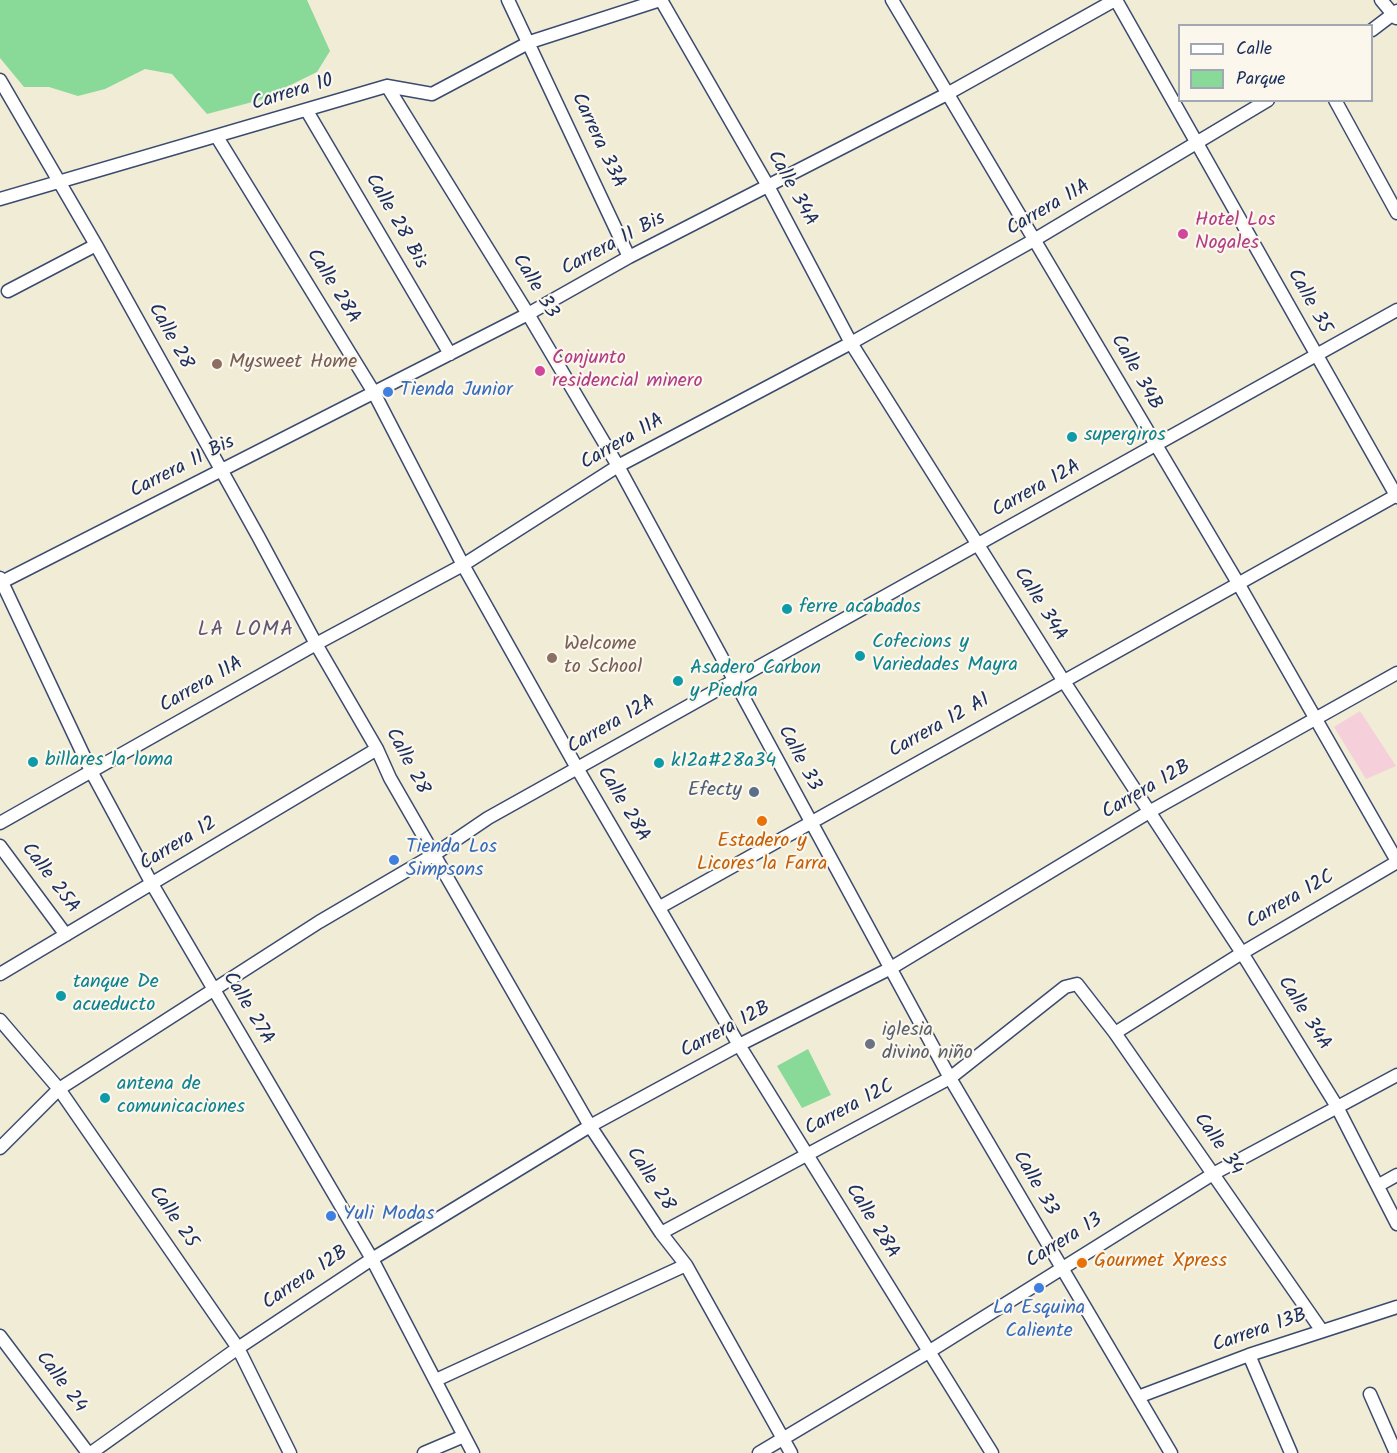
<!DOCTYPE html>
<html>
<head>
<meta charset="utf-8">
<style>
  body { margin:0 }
  #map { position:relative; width:1397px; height:1453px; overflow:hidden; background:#f1ecd5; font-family:Kalam,sans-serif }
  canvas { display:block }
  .legend { position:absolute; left:1178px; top:24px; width:195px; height:78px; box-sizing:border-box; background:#fbf7ec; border:2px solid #a1a7b3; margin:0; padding:8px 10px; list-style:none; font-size:18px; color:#1b2f5e }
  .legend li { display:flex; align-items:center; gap:12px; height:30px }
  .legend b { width:30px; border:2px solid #a1a7b3 }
</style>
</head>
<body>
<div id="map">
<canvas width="1397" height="1453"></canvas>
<ul class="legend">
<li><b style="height:8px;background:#fff"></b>Calle</li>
<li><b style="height:16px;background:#89d999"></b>Parque</li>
</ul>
</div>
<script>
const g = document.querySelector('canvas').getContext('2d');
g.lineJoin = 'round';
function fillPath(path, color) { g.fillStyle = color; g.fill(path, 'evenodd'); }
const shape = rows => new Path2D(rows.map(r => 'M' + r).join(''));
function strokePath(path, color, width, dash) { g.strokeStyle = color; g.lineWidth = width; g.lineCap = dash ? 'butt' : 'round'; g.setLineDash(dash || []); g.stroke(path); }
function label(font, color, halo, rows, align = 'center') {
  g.font = font + ' Kalam,sans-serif'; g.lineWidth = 4.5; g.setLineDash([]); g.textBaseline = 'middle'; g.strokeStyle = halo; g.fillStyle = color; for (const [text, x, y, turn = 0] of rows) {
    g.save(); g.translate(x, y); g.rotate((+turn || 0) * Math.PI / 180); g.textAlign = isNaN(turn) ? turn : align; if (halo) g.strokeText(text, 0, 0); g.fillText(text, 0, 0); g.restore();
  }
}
fillPath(shape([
  [1360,711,1396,766,1366,779,1334,727]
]), '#f5cfda');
fillPath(shape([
  [0,0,307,0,330,51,317,72,260,100,207,114,172,74,145,69,105,89,78,96,49,87,24,87,0,58],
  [808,1049,831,1095,802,1108,777,1066]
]), '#89d999');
const minor = shape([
  [508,0,629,257],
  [661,0,768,186,851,343,1063,680,1242,953,1336,1105,1397,1224],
  [892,0,1238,583,1397,861],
  [1116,0,1397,497],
  [1381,0,1396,18],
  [1372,30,1397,11],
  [0,80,96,245,258,536,316,644,377,749,390,778,590,1126,661,1233,686,1265,791,1453],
  [387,86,528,314,618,466,950,1078,1171,1453],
  [1335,100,1397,213],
  [307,111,450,354],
  [217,137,373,391,463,565,577,768,739,1045,992,1453],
  [0,199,387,86,432,94,530,42,660,0],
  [8,291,96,245],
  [0,578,91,771,152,884,372,1259,473,1453],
  [0,583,528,314,629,257,947,94,1115,0],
  [0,823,316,644,463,565,618,466,851,343,1034,240,1268,100],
  [0,846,66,935],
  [660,907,1397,495],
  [0,974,377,749],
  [0,1020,59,1089,238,1348,290,1453],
  [1115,1033,1242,953,1397,862],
  [0,1148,59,1089,319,922,435,854,488,818,1397,310],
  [1379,1185,1397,1175],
  [661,1233,950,1078,1065,987,1077,984,1115,1033,1322,1331],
  [0,1336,88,1453],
  [1249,1355,1291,1453],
  [436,1380,686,1265],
  [1370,1394,1396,1453],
  [1138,1397,1249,1355,1397,1307],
  [91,1453,238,1348,372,1259,590,1126,739,1045,891,968,1149,812,1397,673],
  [424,1453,464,1436],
  [759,1453,930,1351,1213,1174,1397,1075]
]);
strokePath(minor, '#3b4b70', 15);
strokePath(minor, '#fff', 12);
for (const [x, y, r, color] of [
  [1183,234,6,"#d1479c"],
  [217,364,6,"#8d6e63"],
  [540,371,6,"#d1479c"],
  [388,392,6,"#3f7fe0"],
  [1072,437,6,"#0f9aa8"],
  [787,609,6,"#0f9aa8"],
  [860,656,6,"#0f9aa8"],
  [552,658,6,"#8d6e63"],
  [678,681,6,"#0f9aa8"],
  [33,762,6,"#0f9aa8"],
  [659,763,6,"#0f9aa8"],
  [754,792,6,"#5c6f8a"],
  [762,821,6,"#e8710a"],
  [394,860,6,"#3f7fe0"],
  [61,996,6,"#0f9aa8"],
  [870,1044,6,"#6b7280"],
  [105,1098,6,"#0f9aa8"],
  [331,1216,6,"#3f7fe0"],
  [1082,1263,6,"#e8710a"],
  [1039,1288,6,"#3f7fe0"]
]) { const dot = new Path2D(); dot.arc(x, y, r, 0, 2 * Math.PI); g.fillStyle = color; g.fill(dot); strokePath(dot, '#fbf7ec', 2); }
label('20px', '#1b2f5e', '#fbf7ec', [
  ["Carrera 10",293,94,-17],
  ["Carrera 33A",597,141,65],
  ["Calle 34A",791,189,61],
  ["Carrera 11A",1049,209,-30],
  ["Calle 28 Bis",395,222,60],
  ["Carrera 11 Bis",614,245,-28],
  ["Calle 28A",332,287,58],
  ["Calle 33",534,287,59],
  ["Calle 35",1308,302,61],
  ["Calle 28",169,337,61],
  ["Calle 34B",1135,373,60],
  ["Carrera 11A",623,443,-30],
  ["Carrera 11 Bis",183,468,-27],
  ["Carrera 12A",1037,490,-29],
  ["Calle 34A",1039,605,58],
  ["Carrera 11A",202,686,-30],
  ["Carrera 12A",612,726,-30],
  ["Carrera 12 A1",940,727,-29],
  ["Calle 33",798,759,62],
  ["Calle 28",406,762,62],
  ["Carrera 12B",1147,791,-30],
  ["Calle 28A",622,805,59],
  ["Carrera 12",179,845,-31],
  ["Calle 25A",49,879,53],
  ["Carrera 12C",1291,901,-30],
  ["Calle 27A",247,1009,59],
  ["Calle 34A",1303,1014,58],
  ["Carrera 12B",726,1031,-28],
  ["Carrera 12C",850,1109,-28],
  ["Calle 34",1217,1145,55],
  ["Calle 28",649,1180,57],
  ["Calle 33",1034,1184,60],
  ["Calle 25",172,1218,55],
  ["Calle 28A",871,1222,58],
  ["Carrera 13",1065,1242,-32],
  ["Carrera 12B",306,1279,-34],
  ["Carrera 13B",1260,1332,-19],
  ["Calle 24",60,1383,53]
]);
label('20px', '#b23c85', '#fbf7ec', [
  ["Hotel Los",1195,222],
  ["Nogales",1195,245],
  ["Conjunto",552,360],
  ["residencial minero",552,383]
], 'left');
label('20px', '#785e54', '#fbf7ec', [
  ["Mysweet Home",229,364],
  ["Welcome",564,646],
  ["to School",564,669]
], 'left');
label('20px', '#366cbe', '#fbf7ec', [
  ["Tienda Junior",400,392],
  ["Tienda Los",406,849],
  ["Simpsons",406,872],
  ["Yuli Modas",343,1216],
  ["La Esquina",1039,1310,"center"],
  ["Caliente",1039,1333,"center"]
], 'left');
label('20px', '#0d838f', '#fbf7ec', [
  ["supergiros",1084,437],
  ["ferre acabados",799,609],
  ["Cofecions y",872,644],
  ["Variedades Mayra",872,667],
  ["Asadero Carbon",690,670],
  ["y Piedra",690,693],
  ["billares la loma",45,762],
  ["k12a#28a34",671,763],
  ["tanque De",73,984],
  ["acueducto",73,1007],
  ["antena de",117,1086],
  ["comunicaciones",117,1109]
], 'left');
label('20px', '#4e5e75', '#fbf7ec', [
  ["Efecty",742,792]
], 'right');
label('20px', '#c56008', '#fbf7ec', [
  ["Estadero y",762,843],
  ["Licores la Farra",762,866],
  ["Gourmet Xpress",1094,1263,"left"]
]);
label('20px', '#5b616d', '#fbf7ec', [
  ["iglesia",882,1032],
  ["divino niño",882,1055]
], 'left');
g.letterSpacing = '1.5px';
label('21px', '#615773', '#fbf7ec', [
  ["LA LOMA",246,631]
]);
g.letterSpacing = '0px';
</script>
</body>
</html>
